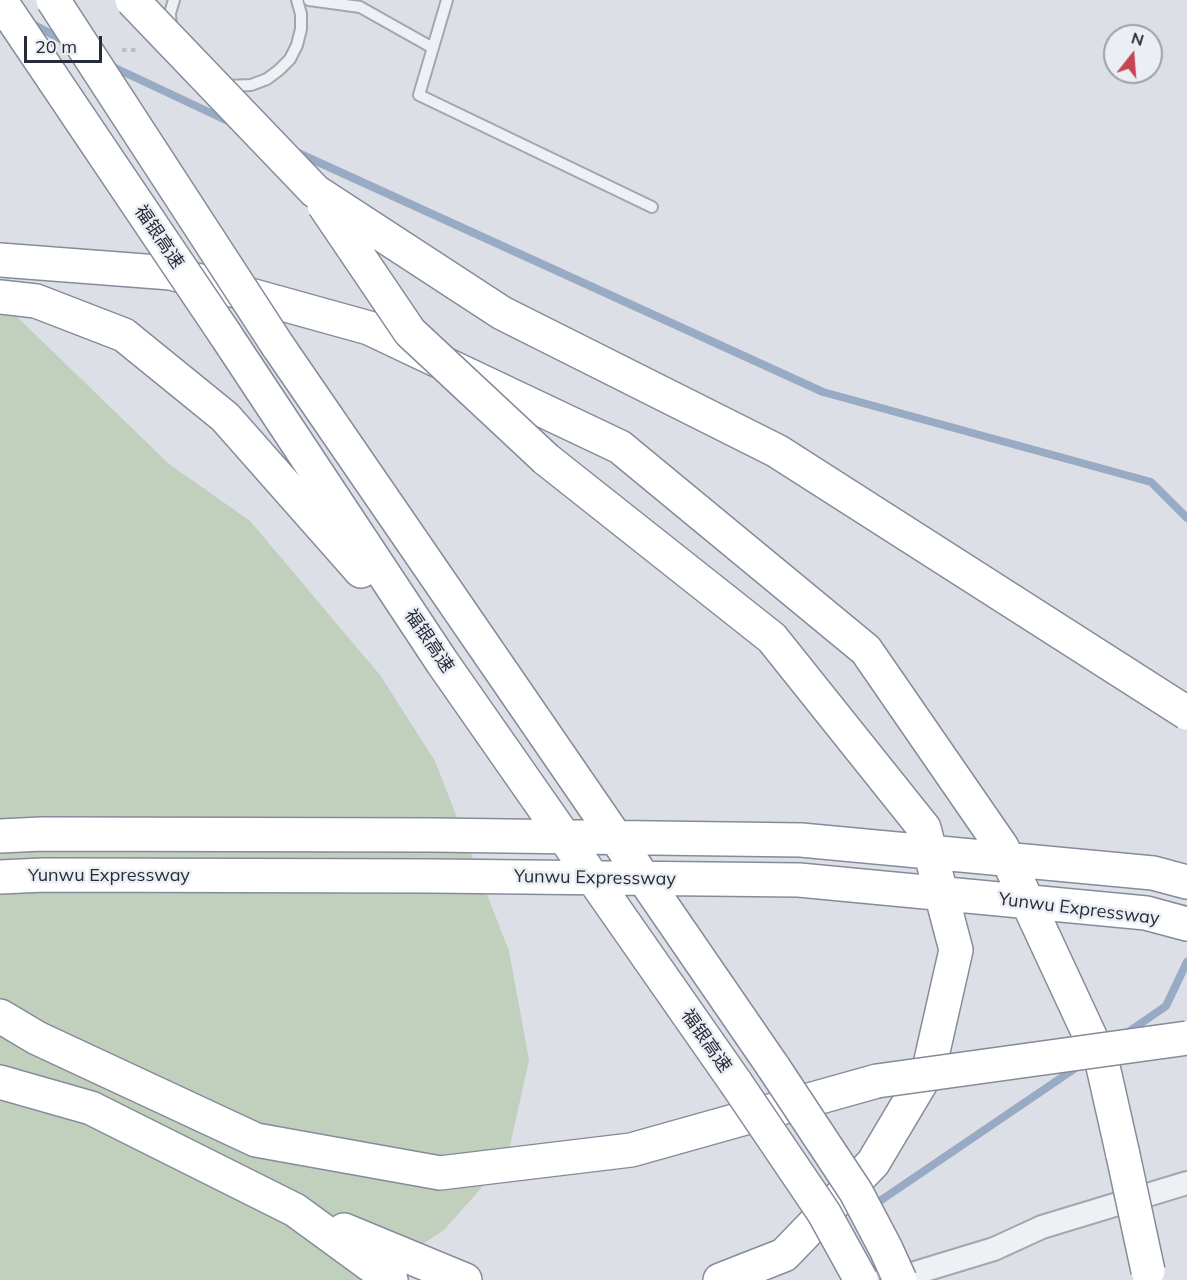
<!DOCTYPE html>
<html>
<head>
<meta charset="utf-8">
<style>
  body { margin:0 }
  #map { position:relative; width:1187px; height:1280px; overflow:hidden; background:#dcdfe5; font-family:Mulish,sans-serif }
  canvas { display:block }
  .north { position:absolute; left:1103px; top:24px; width:60px; height:60px; box-sizing:border-box; background:#ebeef3; border:2px solid #9da0a9; border-radius:50%; rotate:17deg; font-size:16px; font-weight:700; line-height:24px; text-align:center; color:#272c3a }
  .north::after { content:''; display:block; margin:auto; width:21px; height:27px; background:#c54650; clip-path:polygon(50% 0,100% 100%,50% 72%,0 100%) }
  .scale { position:absolute; left:24px; top:36px; width:78px; height:27px; box-sizing:border-box; border:3px solid #272c3a; border-top:0; padding-left:8px; font-size:18px; line-height:21px; white-space:nowrap; color:#272c3a; -webkit-text-stroke:4px #ebeef3; paint-order:stroke }
</style>
</head>
<body>
<div id="map">
<canvas width="1187" height="1280"></canvas>
<div class="north">N</div>
<div class="scale">20 m</div>
</div>
<script>
const g = document.querySelector('canvas').getContext('2d');
g.lineJoin = 'round';
function fillPath(path, color) { g.fillStyle = color; g.fill(path, 'evenodd'); }
const shape = rows => new Path2D(rows.map(r => 'M' + r).join(''));
function strokePath(path, color, width, dash) { g.strokeStyle = color; g.lineWidth = width; g.lineCap = dash ? 'butt' : 'round'; g.setLineDash(dash || []); g.stroke(path); }
function label(font, color, halo, rows, align = 'center') {
  g.font = font + ' Mulish,"Noto Sans SC",sans-serif'; g.lineWidth = 5; g.setLineDash([]); g.textBaseline = 'middle'; g.strokeStyle = halo; g.fillStyle = color; for (const [text, x, y, turn = 0] of rows) {
    g.save(); g.translate(x, y); g.rotate((+turn || 0) * Math.PI / 180); g.textAlign = isNaN(turn) ? turn : align; if (halo) g.strokeText(text, 0, 0); g.fillText(text, 0, 0); g.restore();
  }
}
fillPath(shape([
  [0,307,14,314,169,464,250,521,380,675,435,761,509,951,529,1060,507,1159,444,1230,367,1280,0,1280]
]), '#c1cfbd');
strokePath(shape([
  [29,22,66,42],
  [111,66,230,122],
  [296,152,823,392,1151,482,1187,518],
  [1124,1035,1166,1006,1187,962],
  [871,1207,1080,1065]
]), '#98aac4', 8);
const service = shape([
  [309,0,360,7,433,48],
  [447,0,419,95,652,207],
  [171,29,170,13,174,0],
  [226,86,251,85,267,79,279,70,290,59,297,45,301,29,301,14,297,0]
]);
const minor = shape([
  [892,1280,994,1249,1042,1227,1187,1183]
]);
const motorway = shape([
  [0,260,171,273,369,328,620,447,866,650,1002,847,1102,1062,1123,1155],
  [0,297,36,301,124,335,225,417,361,571],
  [225,334,442,662,736,1083],
  [278,346,774,1068],
  [546,459,772,638,924,828,956,950,929,1069,873,1163,784,1255,720,1280],
  [0,836,42,834,433,835,801,840,1153,873,1187,882],
  [0,877,43,875,432,876,799,880,1146,913,1187,924],
  [0,1016,37,1038,256,1140,440,1173,631,1150,877,1081],
  [0,1082,91,1108,295,1210,391,1280],
  [344,1230,465,1280]
]);
strokePath(service, '#a2a6ae', 14);
strokePath(minor, '#a2a6ae', 26);
strokePath(motorway, '#848b9b', 36);
strokePath(shape([
  [122,50,138,50]
]), '#babdc4', 4, [4.5, 4.5]);
strokePath(service, '#eef0f4', 10);
strokePath(minor, '#eef0f4', 22);
strokePath(motorway, '#fff', 33);
const motorwayBridge = shape([
  [0,0,225,334],
  [53,0,278,346],
  [132,0,315,191,502,313,777,451,1187,713],
  [324,205,410,332,546,459],
  [774,1068,856,1192,886,1249,900,1280],
  [877,1081,1187,1038],
  [736,1083,824,1213,861,1280],
  [1123,1155,1148,1271]
]);
strokePath(motorwayBridge, '#848b9b', 36, []);
strokePath(motorwayBridge, '#fff', 33);
label('18px', '#272c3a', '#ebeef3', [
  ["福银高速",159,237,56],
  ["福银高速",429,641,56],
  ["Yunwu Expressway",109,876],
  ["Yunwu Expressway",595,878,1],
  ["Yunwu Expressway",1079,909,7],
  ["福银高速",706,1041,55]
]);
</script>
</body>
</html>
